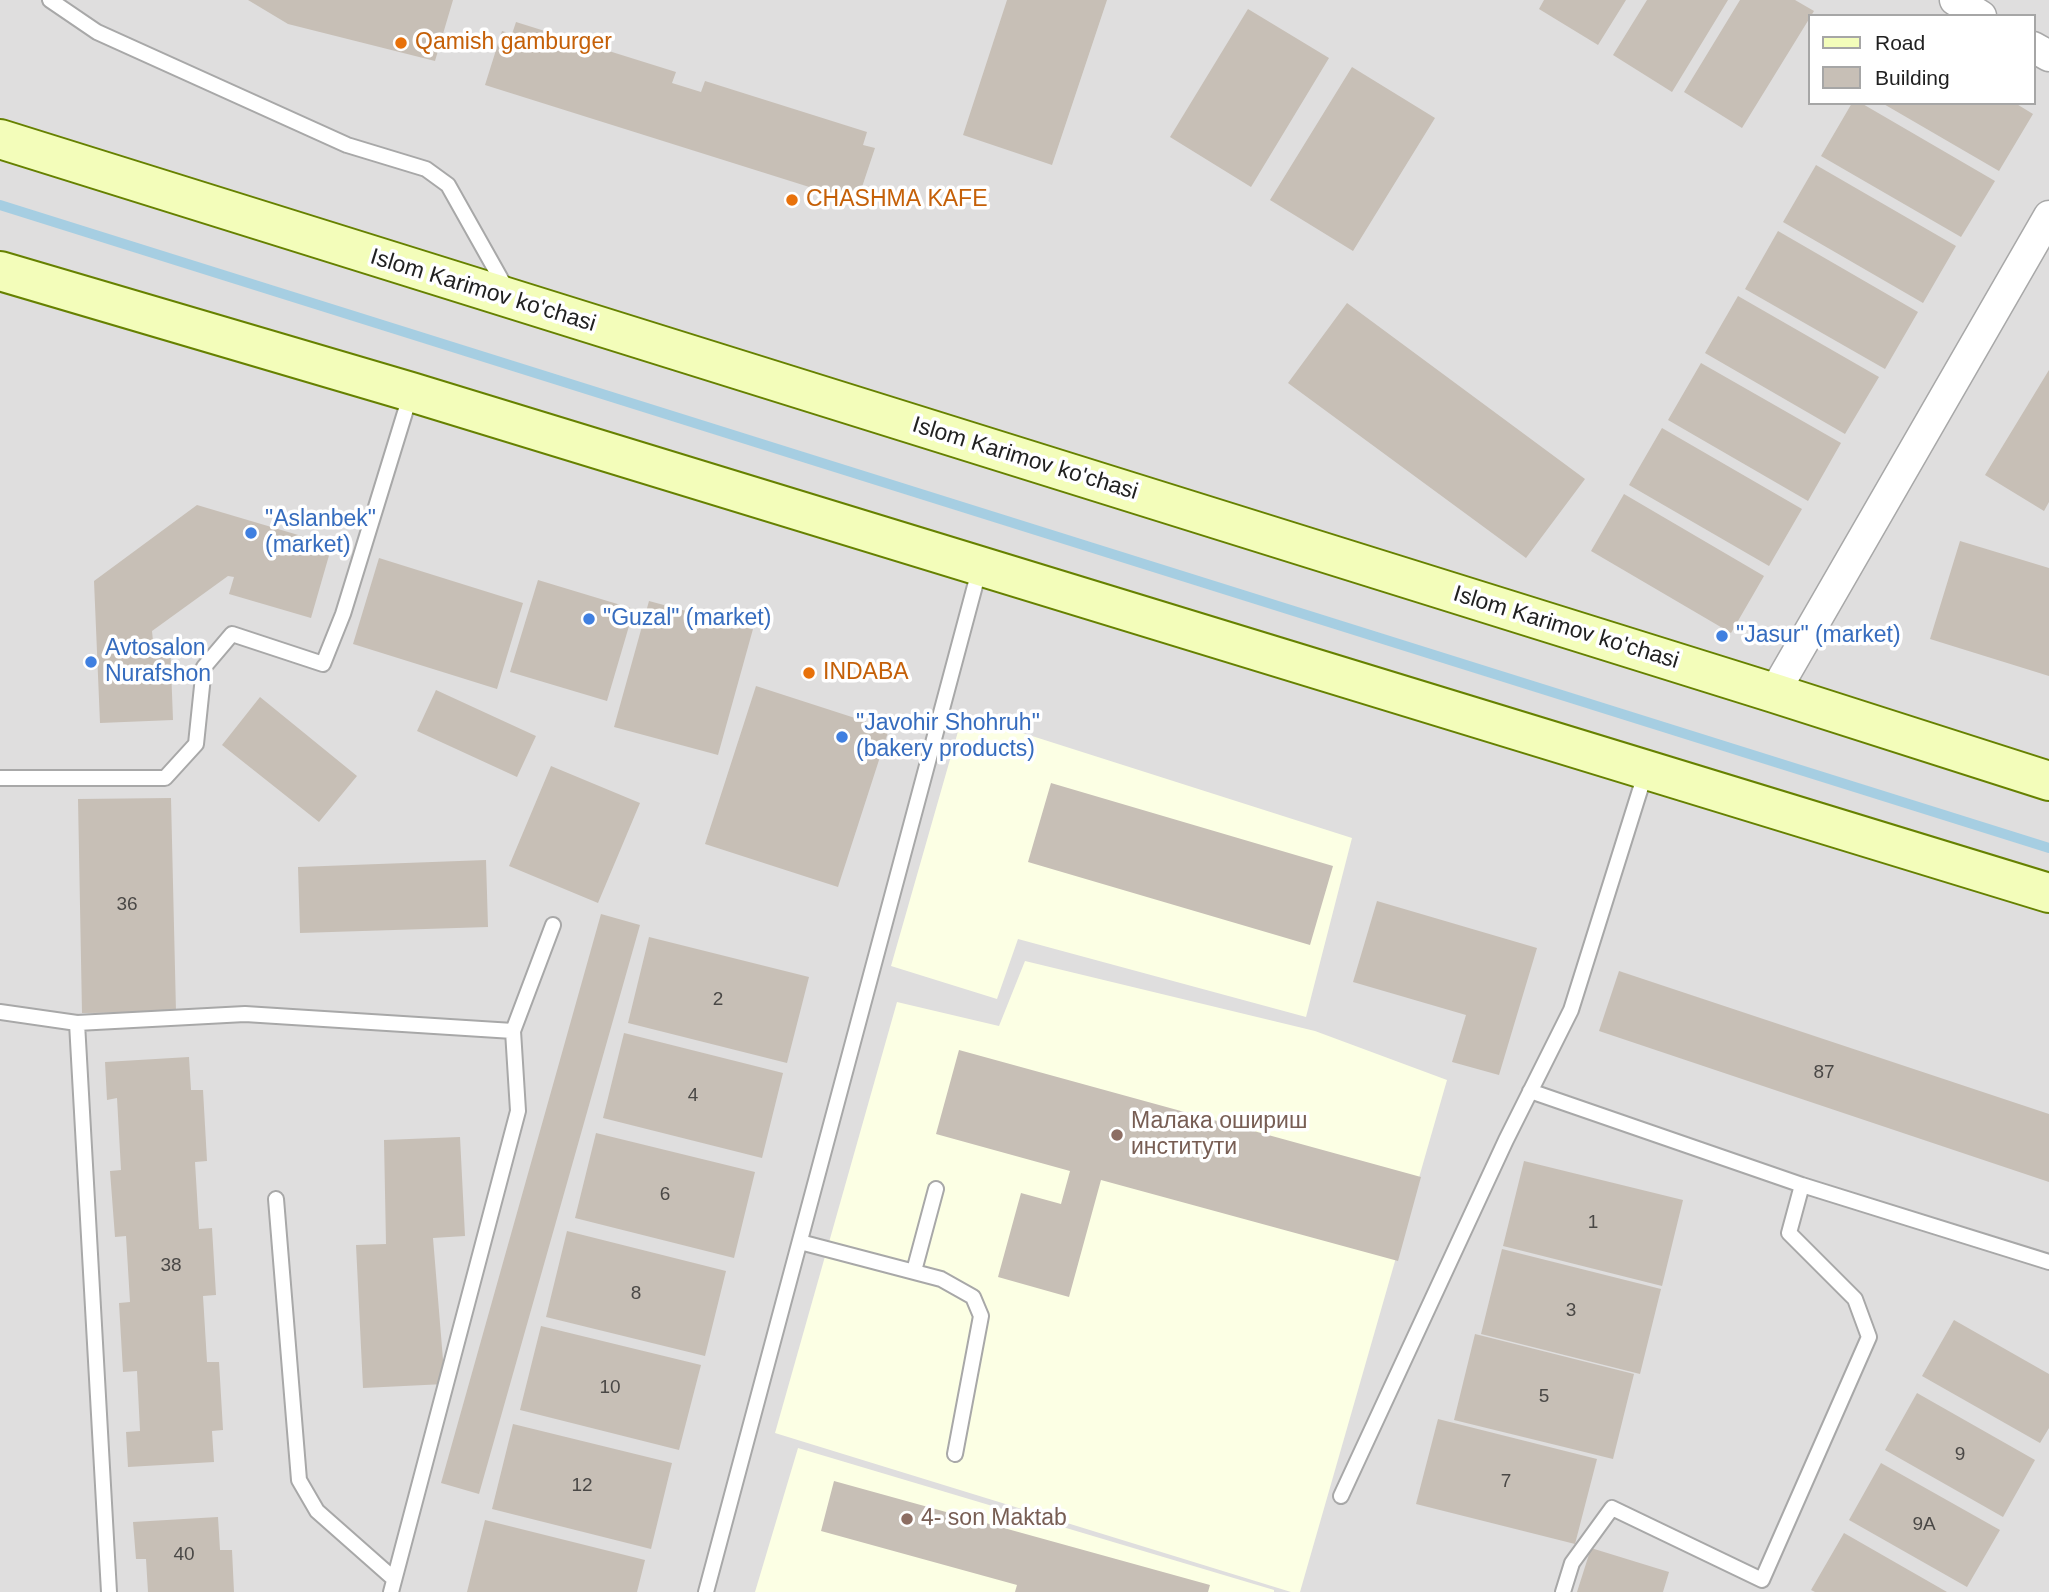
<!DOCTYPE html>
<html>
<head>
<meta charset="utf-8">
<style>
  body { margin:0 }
  #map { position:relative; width:2049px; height:1592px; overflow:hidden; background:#f2f0e8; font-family:Arial,sans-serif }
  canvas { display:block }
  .legend { position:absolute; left:1808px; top:14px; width:228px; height:91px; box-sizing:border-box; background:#fff; border:2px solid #a6a6a6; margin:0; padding:9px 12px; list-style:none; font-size:21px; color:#212121 }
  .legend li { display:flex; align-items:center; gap:14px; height:35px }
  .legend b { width:35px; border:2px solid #a6a6a6 }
</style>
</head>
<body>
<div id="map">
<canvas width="2049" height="1592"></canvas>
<ul class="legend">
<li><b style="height:9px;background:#f3fdba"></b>Road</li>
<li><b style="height:19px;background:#c7bfb6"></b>Building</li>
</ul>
</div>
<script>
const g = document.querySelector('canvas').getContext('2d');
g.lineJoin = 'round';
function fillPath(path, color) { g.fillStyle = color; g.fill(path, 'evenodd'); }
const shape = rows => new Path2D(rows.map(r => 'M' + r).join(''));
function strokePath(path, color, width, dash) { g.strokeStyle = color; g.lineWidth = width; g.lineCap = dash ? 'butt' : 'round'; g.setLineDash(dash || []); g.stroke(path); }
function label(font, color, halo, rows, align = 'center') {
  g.font = font + ' Arial,sans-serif'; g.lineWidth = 7; g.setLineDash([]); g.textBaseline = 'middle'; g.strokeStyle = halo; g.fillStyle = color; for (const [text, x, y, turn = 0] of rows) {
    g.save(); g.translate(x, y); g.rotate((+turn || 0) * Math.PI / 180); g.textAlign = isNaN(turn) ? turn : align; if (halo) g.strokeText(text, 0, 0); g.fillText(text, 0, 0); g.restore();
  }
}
fillPath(shape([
  [0,0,2049,0,2049,1592,0,1592],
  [1809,16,2033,16,2033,103,1809,103]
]), '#dfdede');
fillPath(shape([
  [963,714,1352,838,1306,1017,1018,939,997,999,891,966],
  [1025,961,1315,1031,1447,1080,1300,1592,1291,1592,775,1433,897,1002,999,1026],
  [798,1448,1274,1590,1274,1592,755,1592]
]), '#fcffe4');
strokePath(shape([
  [0,205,2049,848]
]), '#a6cee2', 10);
fillPath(shape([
  [248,0,453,0,435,61,288,24],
  [1007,0,1107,0,1052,165,963,135],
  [1544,0,1626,0,1598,45,1539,9],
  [1647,0,1728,0,1672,92,1613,55],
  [1740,0,1795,0,1814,11,1742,128,1684,92],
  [1248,9,1329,58,1251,187,1170,137],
  [516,22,676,72,672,83,701,92,705,81,867,132,863,145,875,148,857,202,485,85,502,31,512,34],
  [1352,67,1435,118,1353,251,1270,200],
  [1852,103,1861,103,1995,181,1961,237,1821,156],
  [1882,103,2015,103,2033,114,1999,171],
  [1816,165,1956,246,1923,303,1783,222],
  [1778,231,1918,312,1885,369,1745,289],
  [1738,296,1879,377,1845,434,1705,353],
  [1347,303,1585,479,1526,558,1288,383],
  [1701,363,1841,443,1808,501,1668,420],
  [2049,370,2049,502,2044,511,1985,475],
  [1662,428,1802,509,1769,566,1629,485],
  [1624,494,1764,576,1731,633,1591,551],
  [197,505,332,545,311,618,229,594,234,577,228,576,152,631,153,641,170,641,173,720,100,723,94,581],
  [1960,541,2049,568,2049,676,1930,639],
  [379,558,523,603,497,689,353,644],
  [538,580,634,609,607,701,510,672],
  [649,601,753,629,718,755,614,727],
  [756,686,889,729,838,887,705,844],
  [436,690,536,736,517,777,417,731],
  [260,697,357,776,319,822,222,745],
  [551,766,640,803,598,903,509,866],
  [1051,783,1333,866,1310,945,1028,862],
  [171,798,176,1012,82,1013,78,799],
  [486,860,488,927,300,933,298,867],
  [1377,901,1537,948,1499,1075,1452,1062,1466,1015,1353,982],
  [601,914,640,925,479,1494,441,1483],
  [649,937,809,977,787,1063,628,1023],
  [1619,971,2049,1114,2049,1182,1599,1031],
  [624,1033,783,1073,762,1158,603,1118],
  [959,1050,1421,1177,1398,1261,1101,1180,1069,1297,998,1277,1021,1193,1061,1204,1070,1171,936,1134],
  [189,1057,191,1090,203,1090,207,1161,195,1162,199,1229,212,1228,216,1295,203,1296,207,1362,219,1362,223,1430,212,1431,214,1462,128,1467,126,1432,140,1431,137,1371,123,1372,119,1303,130,1302,126,1236,115,1237,110,1171,121,1170,117,1098,107,1100,105,1062],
  [596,1133,755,1172,734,1258,575,1218],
  [460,1137,465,1236,433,1238,445,1384,363,1388,356,1245,386,1244,384,1140],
  [1524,1161,1683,1200,1662,1286,1503,1246],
  [567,1231,726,1271,705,1356,546,1317],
  [1502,1249,1661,1289,1640,1374,1481,1334],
  [1954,1320,2049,1374,2049,1428,2040,1443,1922,1376],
  [541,1326,701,1365,679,1450,520,1410],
  [1475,1334,1634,1374,1613,1459,1454,1420],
  [1917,1393,2035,1460,2003,1517,1885,1450],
  [1438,1419,1597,1459,1575,1544,1416,1504],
  [513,1424,672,1463,651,1549,492,1509],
  [1881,1463,2000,1530,1967,1587,1849,1520],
  [834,1481,1210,1585,1208,1592,1015,1592,1017,1585,821,1531],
  [218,1517,220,1550,232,1550,234,1592,148,1592,146,1559,136,1559,133,1522],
  [485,1520,645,1560,637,1592,467,1592],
  [1844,1533,1947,1592,1815,1592,1811,1590],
  [1591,1548,1669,1572,1663,1592,1577,1592]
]), '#c7bfb6');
const lane = shape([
  [50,0,97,32,347,145,426,169,448,185,507,290],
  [0,778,165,778,196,744,204,667,232,634,323,664,343,614,411,393],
  [0,1012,77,1023,109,1592],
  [77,1023,245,1014,513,1031,553,925],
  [1530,1091,1802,1185,2049,1262],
  [276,1199,299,1480,317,1511,394,1579],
  [800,1242,941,1279,973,1297,981,1316,955,1454],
  [914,1271,936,1189],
  [1341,1496,1506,1140,1571,1010,1646,771],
  [391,1592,518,1111,513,1031],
  [706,1592,980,567],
  [1563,1592,1572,1563,1612,1508,1762,1580,1869,1337,1855,1299,1789,1233,1802,1185]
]);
const street = shape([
  [1955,0,1981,16],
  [2033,47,2049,56],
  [1774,693,2049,216]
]);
const secondary = shape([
  [0,139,1774,693,2049,781],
  [0,271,411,392,2049,893]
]);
strokePath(lane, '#a8a8a8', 18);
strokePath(street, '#a8a8a8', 33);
strokePath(secondary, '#668100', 42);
strokePath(lane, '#fff', 14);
strokePath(street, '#fff', 30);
strokePath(secondary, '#f3fdba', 38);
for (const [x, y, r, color] of [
  [401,43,7,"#e8710a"],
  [792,200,7,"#e8710a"],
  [251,533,7,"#3f7fe0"],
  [589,619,7,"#3f7fe0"],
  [1722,636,7,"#3f7fe0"],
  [91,662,7,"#3f7fe0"],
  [809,673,7,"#e8710a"],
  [842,737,7,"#3f7fe0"],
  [1117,1135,7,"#8d6e63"],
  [907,1519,7,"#8d6e63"]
]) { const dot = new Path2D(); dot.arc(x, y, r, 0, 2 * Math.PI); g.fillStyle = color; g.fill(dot); strokePath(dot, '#fff', 2.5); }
label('19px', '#4a4846', null, [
  ["36",127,905],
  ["2",718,1000],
  ["87",1824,1073],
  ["4",693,1096],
  ["6",665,1195],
  ["1",1593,1223],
  ["38",171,1266],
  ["8",636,1294],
  ["3",1571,1311],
  ["10",610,1388],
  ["5",1544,1397],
  ["9",1960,1455],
  ["7",1506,1482],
  ["12",582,1486],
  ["9A",1924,1525],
  ["40",184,1555]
]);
label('23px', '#c56008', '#fff', [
  ["Qamish gamburger",415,43],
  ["CHASHMA KAFE",806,200],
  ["INDABA",823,673]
], 'left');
label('23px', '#212121', '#fff', [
  ["Islom Karimov ko'chasi",483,291,17],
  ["Islom Karimov ko'chasi",1025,459,17],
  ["Islom Karimov ko'chasi",1566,628,17]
]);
label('23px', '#366cbe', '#fff', [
  ["\"Aslanbek\"",265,520],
  ["(market)",265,546],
  ["\"Guzal\" (market)",603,619],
  ["\"Jasur\" (market)",1736,636],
  ["Avtosalon",105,649],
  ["Nurafshon",105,675],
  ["\"Javohir Shohruh\"",856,724],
  ["(bakery products)",856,750]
], 'left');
label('23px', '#785e54', '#fff', [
  ["Малака ошириш",1131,1122],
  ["институти",1131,1148],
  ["4- son Maktab",921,1519]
], 'left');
</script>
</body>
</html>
